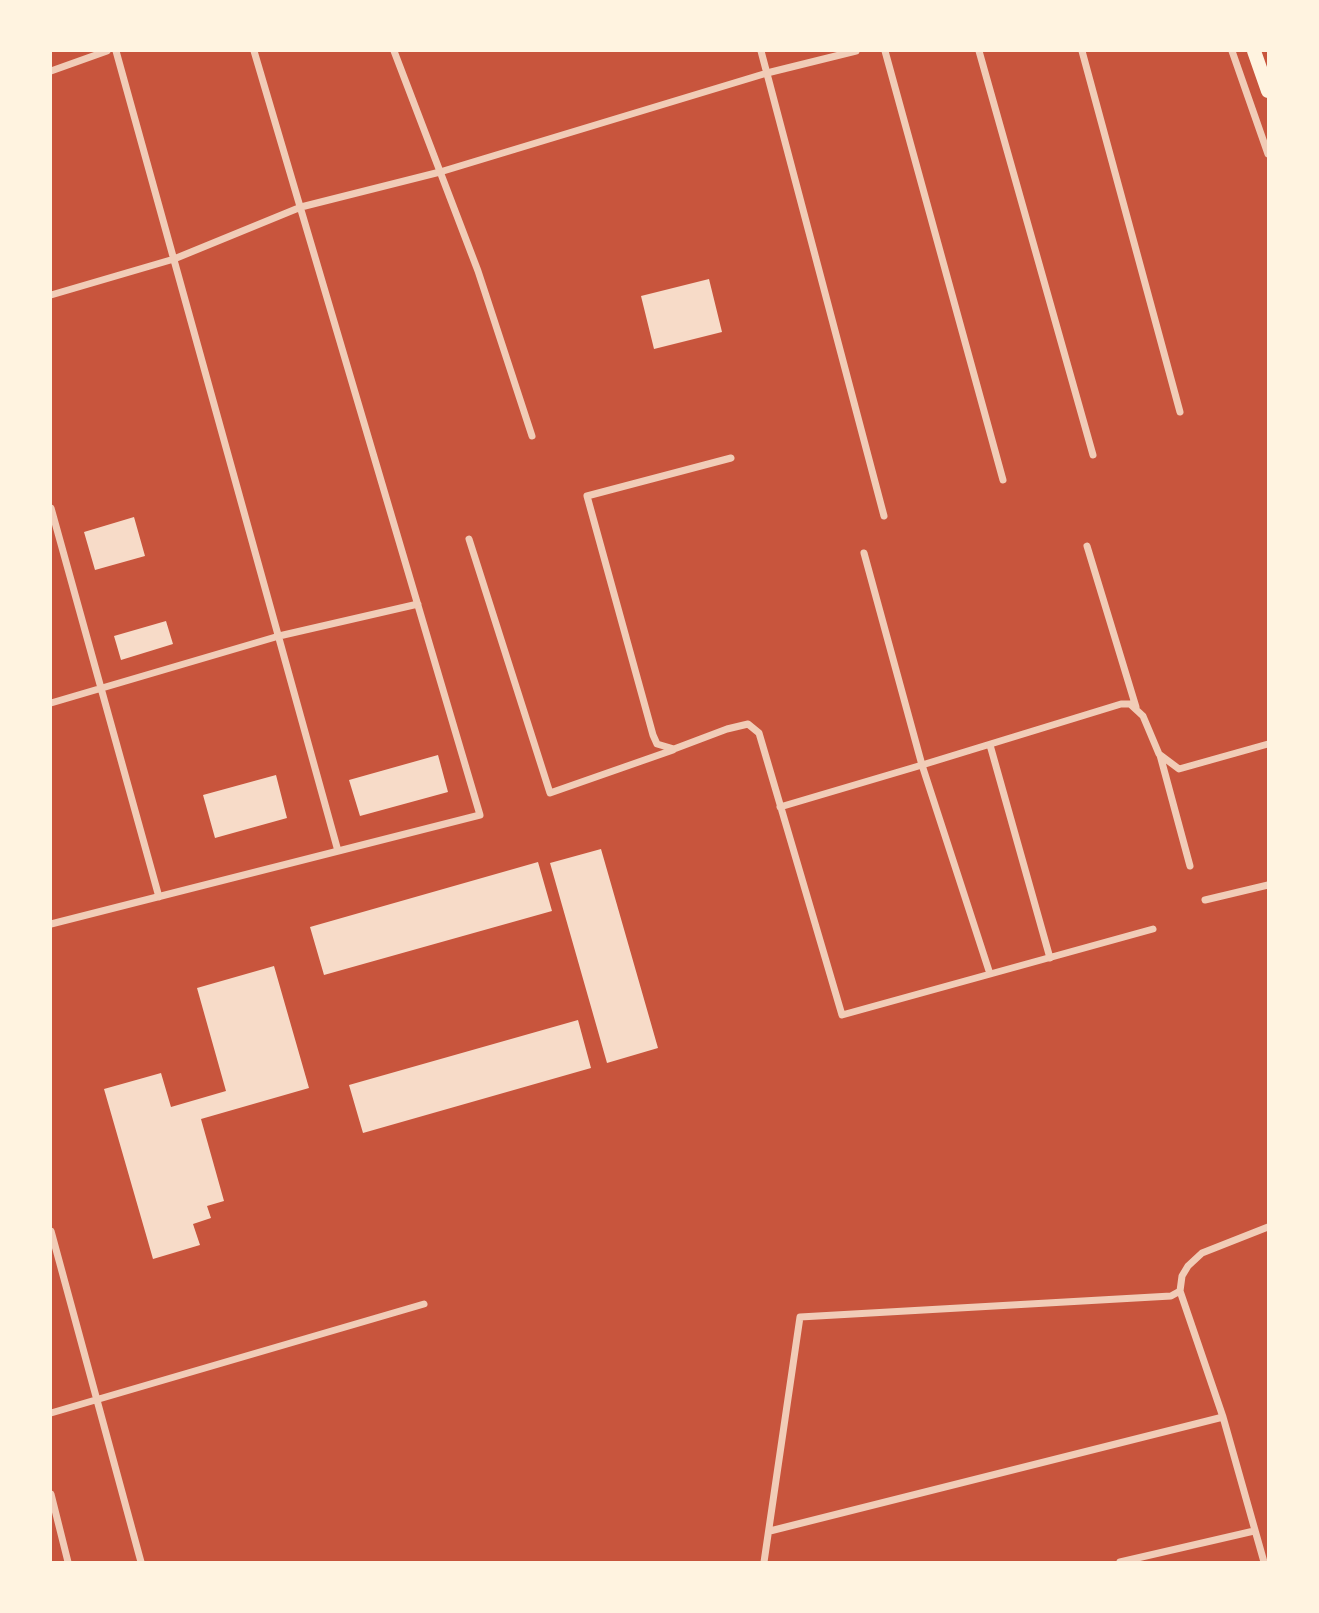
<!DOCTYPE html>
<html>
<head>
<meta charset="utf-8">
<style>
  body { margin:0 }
  #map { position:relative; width:1319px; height:1613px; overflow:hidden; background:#c8553d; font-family:Montserrat,sans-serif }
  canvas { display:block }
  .frame { position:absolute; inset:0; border:52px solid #fff3e0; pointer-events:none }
</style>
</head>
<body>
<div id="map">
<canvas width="1319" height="1613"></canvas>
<div class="frame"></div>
</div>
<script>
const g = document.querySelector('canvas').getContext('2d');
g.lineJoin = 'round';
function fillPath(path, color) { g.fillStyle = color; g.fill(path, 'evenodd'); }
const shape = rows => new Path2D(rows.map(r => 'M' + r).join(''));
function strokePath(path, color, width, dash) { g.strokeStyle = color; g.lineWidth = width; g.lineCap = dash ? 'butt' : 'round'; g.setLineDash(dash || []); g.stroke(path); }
fillPath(shape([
  [709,279,722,332,654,349,641,296],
  [134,517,145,556,95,570,84,532],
  [166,621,173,644,121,660,114,636],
  [438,755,448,792,360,816,349,780],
  [276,775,287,818,215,838,203,795],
  [601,849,658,1048,607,1063,550,863],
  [538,862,552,911,324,975,310,927],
  [274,966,309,1088,201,1119,224,1201,207,1206,211,1218,193,1224,200,1245,153,1259,104,1089,161,1073,171,1107,226,1091,197,988],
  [578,1020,591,1068,363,1133,349,1085]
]), '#f7dbc8');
strokePath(shape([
  [116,51,338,851],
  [394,51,478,271,532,436],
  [761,51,884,516],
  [885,51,1003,480],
  [979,51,1093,455],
  [1082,51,1180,412],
  [1232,51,1268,154],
  [51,71,107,51],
  [51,295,174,259,301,207,440,172,767,73,856,51],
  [731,458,587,496,653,735,657,744,674,749,727,729,748,724,759,733,842,1015,1153,929],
  [51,508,159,897],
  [469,539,550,793,673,750],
  [1087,546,1136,707],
  [51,703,279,636,418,604],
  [990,745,1050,958],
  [1160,755,1190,866],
  [780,807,922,765,864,553],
  [1205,900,1268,885],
  [51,924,480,815,254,51],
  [990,974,922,765,1121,704,1130,704,1143,716,1159,754,1179,769,1268,744],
  [51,1231,141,1562],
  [1180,1291,1223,1417,1264,1562],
  [51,1413,424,1304],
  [51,1494,68,1562],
  [770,1531,1223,1417],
  [764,1562,800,1317,1171,1296,1180,1291,1182,1276,1188,1266,1202,1253,1268,1227],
  [1120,1562,1254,1531]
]), '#f1ccb7', 7);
strokePath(shape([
  [1254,51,1268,91]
]), '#fff3e0', 14);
</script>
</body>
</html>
